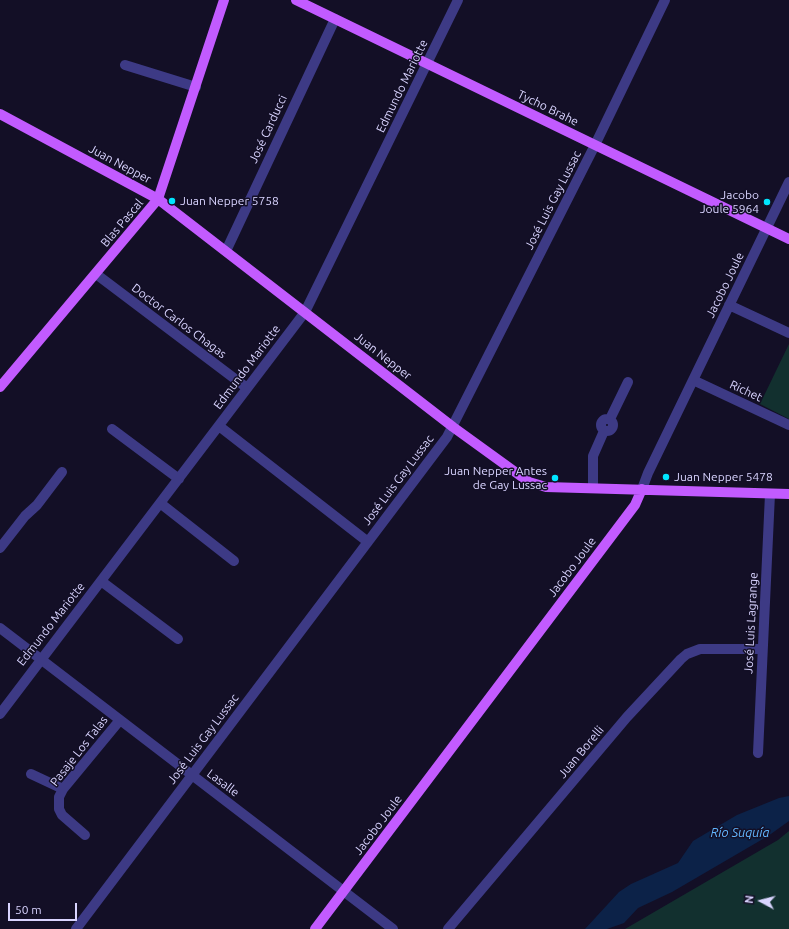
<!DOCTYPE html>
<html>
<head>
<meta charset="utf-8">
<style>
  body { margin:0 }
  #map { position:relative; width:789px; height:929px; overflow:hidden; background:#130f26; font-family:Ubuntu,sans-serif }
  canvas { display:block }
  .north { position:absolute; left:741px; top:881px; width:40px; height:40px; -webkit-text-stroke:3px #130f26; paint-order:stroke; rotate:277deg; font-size:11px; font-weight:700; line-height:16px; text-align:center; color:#d9d4ff }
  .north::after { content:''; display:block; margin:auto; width:14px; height:18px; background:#d9d4ff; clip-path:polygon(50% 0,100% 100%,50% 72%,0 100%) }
  .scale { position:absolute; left:8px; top:903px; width:69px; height:18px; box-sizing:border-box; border:2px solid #d9d4ff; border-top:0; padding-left:5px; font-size:12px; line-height:14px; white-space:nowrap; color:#d9d4ff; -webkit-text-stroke:3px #130f26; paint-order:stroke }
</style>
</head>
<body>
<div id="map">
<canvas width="789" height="929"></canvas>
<div class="north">N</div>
<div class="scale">50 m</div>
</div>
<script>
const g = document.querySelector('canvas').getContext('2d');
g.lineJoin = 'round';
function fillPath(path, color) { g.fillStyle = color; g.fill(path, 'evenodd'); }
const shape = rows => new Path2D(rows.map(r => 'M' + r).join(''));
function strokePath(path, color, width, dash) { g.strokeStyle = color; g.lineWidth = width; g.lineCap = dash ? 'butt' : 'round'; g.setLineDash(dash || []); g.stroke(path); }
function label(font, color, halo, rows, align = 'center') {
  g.font = font + ' Ubuntu,sans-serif'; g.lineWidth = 3; g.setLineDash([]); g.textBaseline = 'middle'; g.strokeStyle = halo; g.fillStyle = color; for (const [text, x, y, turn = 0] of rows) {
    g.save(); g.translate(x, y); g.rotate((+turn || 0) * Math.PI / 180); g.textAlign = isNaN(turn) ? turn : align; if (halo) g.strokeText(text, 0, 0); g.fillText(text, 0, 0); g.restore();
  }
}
fillPath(shape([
  [789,344,789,419,760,404],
  [789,831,789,929,625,929,778,840]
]), '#12302f');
fillPath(shape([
  [789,796,789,821,768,836,672,892,638,908,624,923,607,929,585,929,619,892,631,884,678,863,693,841,737,815,779,798]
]), '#0c2248');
strokePath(shape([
  [125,65,196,87],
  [226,251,335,19],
  [96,274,247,388],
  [729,305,789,333],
  [693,380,789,425],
  '601 425a6 6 0 1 1 12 0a6 6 0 1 1-12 0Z',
  [610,419,628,382],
  [219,426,368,542],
  [112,429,179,479],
  [593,488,593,456,604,431],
  [642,489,648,473,789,182],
  [160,503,234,561],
  [0,548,25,516,37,505,62,472],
  [101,581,178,639],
  [0,628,393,929],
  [0,714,305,312,458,0],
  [758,753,770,494],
  [31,774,63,789],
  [85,835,62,815,59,809,59,797,63,789,120,720],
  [76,929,447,437,595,145,665,0],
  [448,929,627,717,681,659,687,654,700,649,762,649]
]), '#3d3a85', 10);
strokePath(shape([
  [296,0,789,239],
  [0,114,158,199,453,427,529,482,546,487,789,494],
  [0,387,158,199,224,0],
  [315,929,635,505,642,489]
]), '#c25bff', 10);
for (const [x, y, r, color] of [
  [172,201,4,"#00e5ff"],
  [767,202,4,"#00e5ff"],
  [666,477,4,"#00e5ff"],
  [555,478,4,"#00e5ff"]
]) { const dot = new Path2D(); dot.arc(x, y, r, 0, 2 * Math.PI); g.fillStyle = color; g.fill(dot); strokePath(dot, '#130f26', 1.5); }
label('12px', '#d9d4ff', '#130f26', [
  ["Edmundo Mariotte",402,86,-64],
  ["Tycho Brahe",548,108,26],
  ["José Carducci",268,129,-65],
  ["Juan Nepper",120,164,28],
  ["José Luis Gay Lussac",553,200,-63],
  ["Blas Pascal",122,223,-50],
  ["Jacobo Joule",725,285,-64],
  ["Doctor Carlos Chagas",179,321,37],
  ["Juan Nepper",383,356,38],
  ["Edmundo Mariotte",247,367,-53],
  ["Richet",746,391,25],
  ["José Luis Gay Lussac",398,480,-53],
  ["Jacobo Joule",572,567,-53],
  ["José Luis Lagrange",751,623,-87],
  ["Edmundo Mariotte",51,624,-52],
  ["José Luis Gay Lussac",203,739,-53],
  ["Pasaje Los Talas",79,751,-52],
  ["Juan Borelli",581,752,-50],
  ["Lasalle",223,783,37],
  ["Jacobo Joule",378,825,-53]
]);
label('12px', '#d9d4ff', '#130f26', [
  ["Jacobo",759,195],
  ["Joule 5964",759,209],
  ["Juan Nepper 5758",180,201,"left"],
  ["Juan Nepper Antes",547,471],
  ["de Gay Lussac",547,485],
  ["Juan Nepper 5478",674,477,"left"]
], 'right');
label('italic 13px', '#62b6ff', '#130f26', [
  ["Río Suquía",740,833]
]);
</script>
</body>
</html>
